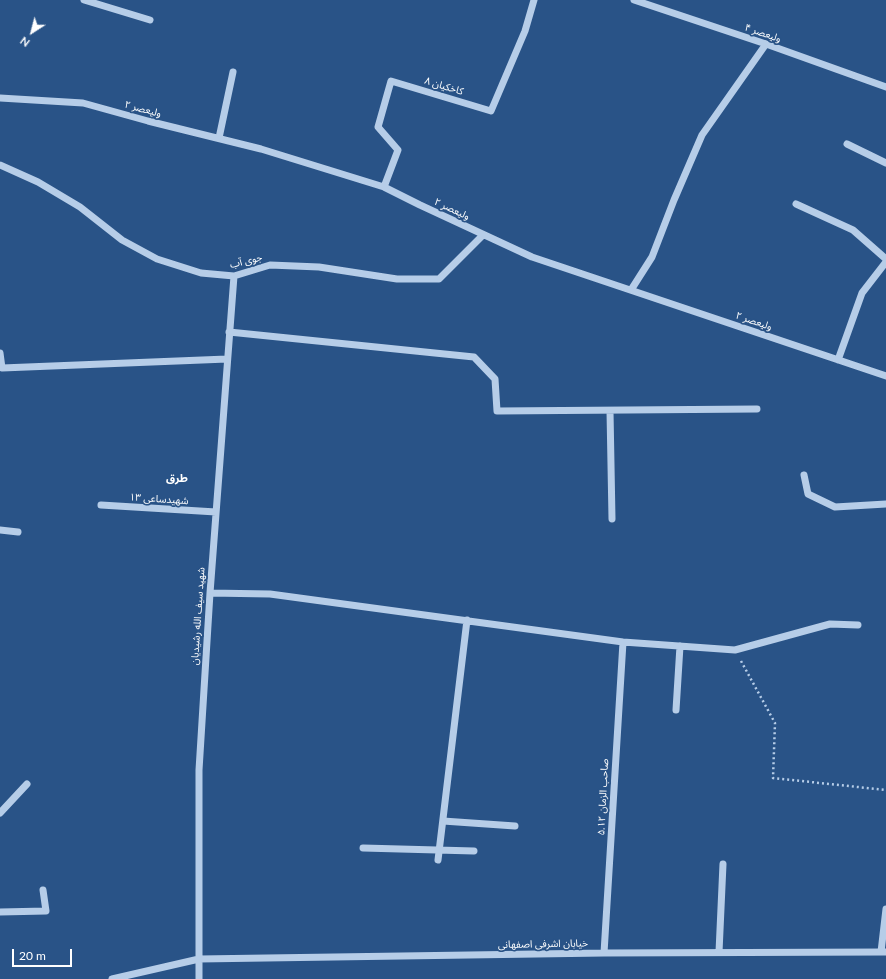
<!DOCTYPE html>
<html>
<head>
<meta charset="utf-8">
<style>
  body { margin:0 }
  #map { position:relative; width:886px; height:979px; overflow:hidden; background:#295387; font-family:Lato,sans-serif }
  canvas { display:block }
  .north { position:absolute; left:12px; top:12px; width:40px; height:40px; -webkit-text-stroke:3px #295387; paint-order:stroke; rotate:216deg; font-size:11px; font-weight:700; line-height:16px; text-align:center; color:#fff }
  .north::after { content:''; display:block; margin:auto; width:14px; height:18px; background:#fff; clip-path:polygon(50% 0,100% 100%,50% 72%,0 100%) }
  .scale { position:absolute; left:12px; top:949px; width:60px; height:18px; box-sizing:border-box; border:2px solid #fff; border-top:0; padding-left:5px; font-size:12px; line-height:14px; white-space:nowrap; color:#fff; -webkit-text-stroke:3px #295387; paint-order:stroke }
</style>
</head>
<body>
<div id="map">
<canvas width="886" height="979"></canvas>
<div class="north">N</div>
<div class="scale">20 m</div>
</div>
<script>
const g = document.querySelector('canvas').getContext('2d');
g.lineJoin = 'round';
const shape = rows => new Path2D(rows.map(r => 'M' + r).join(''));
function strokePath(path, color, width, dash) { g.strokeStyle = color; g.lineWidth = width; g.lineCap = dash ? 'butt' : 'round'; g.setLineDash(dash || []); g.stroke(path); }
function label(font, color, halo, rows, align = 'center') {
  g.font = font + ' Lato,"Noto Sans Arabic",sans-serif'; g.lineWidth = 3.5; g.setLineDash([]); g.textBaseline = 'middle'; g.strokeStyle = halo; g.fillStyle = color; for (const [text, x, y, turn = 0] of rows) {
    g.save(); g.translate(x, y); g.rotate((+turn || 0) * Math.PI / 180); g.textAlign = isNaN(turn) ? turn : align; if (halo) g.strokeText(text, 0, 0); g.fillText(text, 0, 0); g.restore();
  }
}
strokePath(shape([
  [741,661,775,723,773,778,886,790]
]), '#b6cde8', 2.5, [2, 3]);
strokePath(shape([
  [84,0,150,20],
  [634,0,766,44,886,87],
  [0,98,83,103,148,121,261,149,384,187,420,205,532,257,886,376],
  [219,138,233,72],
  [847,144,886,163],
  [0,165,38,182,80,207,122,240,157,259,201,273,234,276,270,265,319,267,397,279,439,279,483,235],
  [384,187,398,150,378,127,391,81,491,111,525,31,534,0],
  [796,204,853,230,886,259],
  [631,290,652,257,674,200,702,135,766,44],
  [229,332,474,357,495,379,497,411,757,409],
  [0,353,2,368],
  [838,360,862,293,886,262],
  [2,368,227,359],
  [610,411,612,519],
  [804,475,808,494,835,507,886,504],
  [101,505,216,512],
  [0,530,18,532],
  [210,593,270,594,623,642,735,650,830,624,858,625],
  [676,710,680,646],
  [0,813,27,784],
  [443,821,515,826],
  [363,848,474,851],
  [438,860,467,620],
  [0,912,46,911,43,890],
  [719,952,723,864],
  [881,952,886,909],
  [604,953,623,642],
  [112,979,199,959,604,953,886,952],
  [199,979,199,770,210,593,234,276]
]), '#b6cde8', 7);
label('10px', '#fff', '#295387', [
  ["ولیعصر ۴",763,33,19],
  ["کاخکیان ۸",444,86,17],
  ["ولیعصر ۲",143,109,15],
  ["ولیعصر ۲",452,209,25],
  ["جوی آب",246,261,-14],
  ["ولیعصر ۲",754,321,19],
  ["شهیدساعی ۱۳",159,499,4],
  ["شهید سیف الله رشیدیان",198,616,-86],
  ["صاحب الزمان ۵.۱۲",603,797,-87],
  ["خیابان اشرفی اصفهانی",543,944,-1]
]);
label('bold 11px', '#fff', '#295387', [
  ["طرق",177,478]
]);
</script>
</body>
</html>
